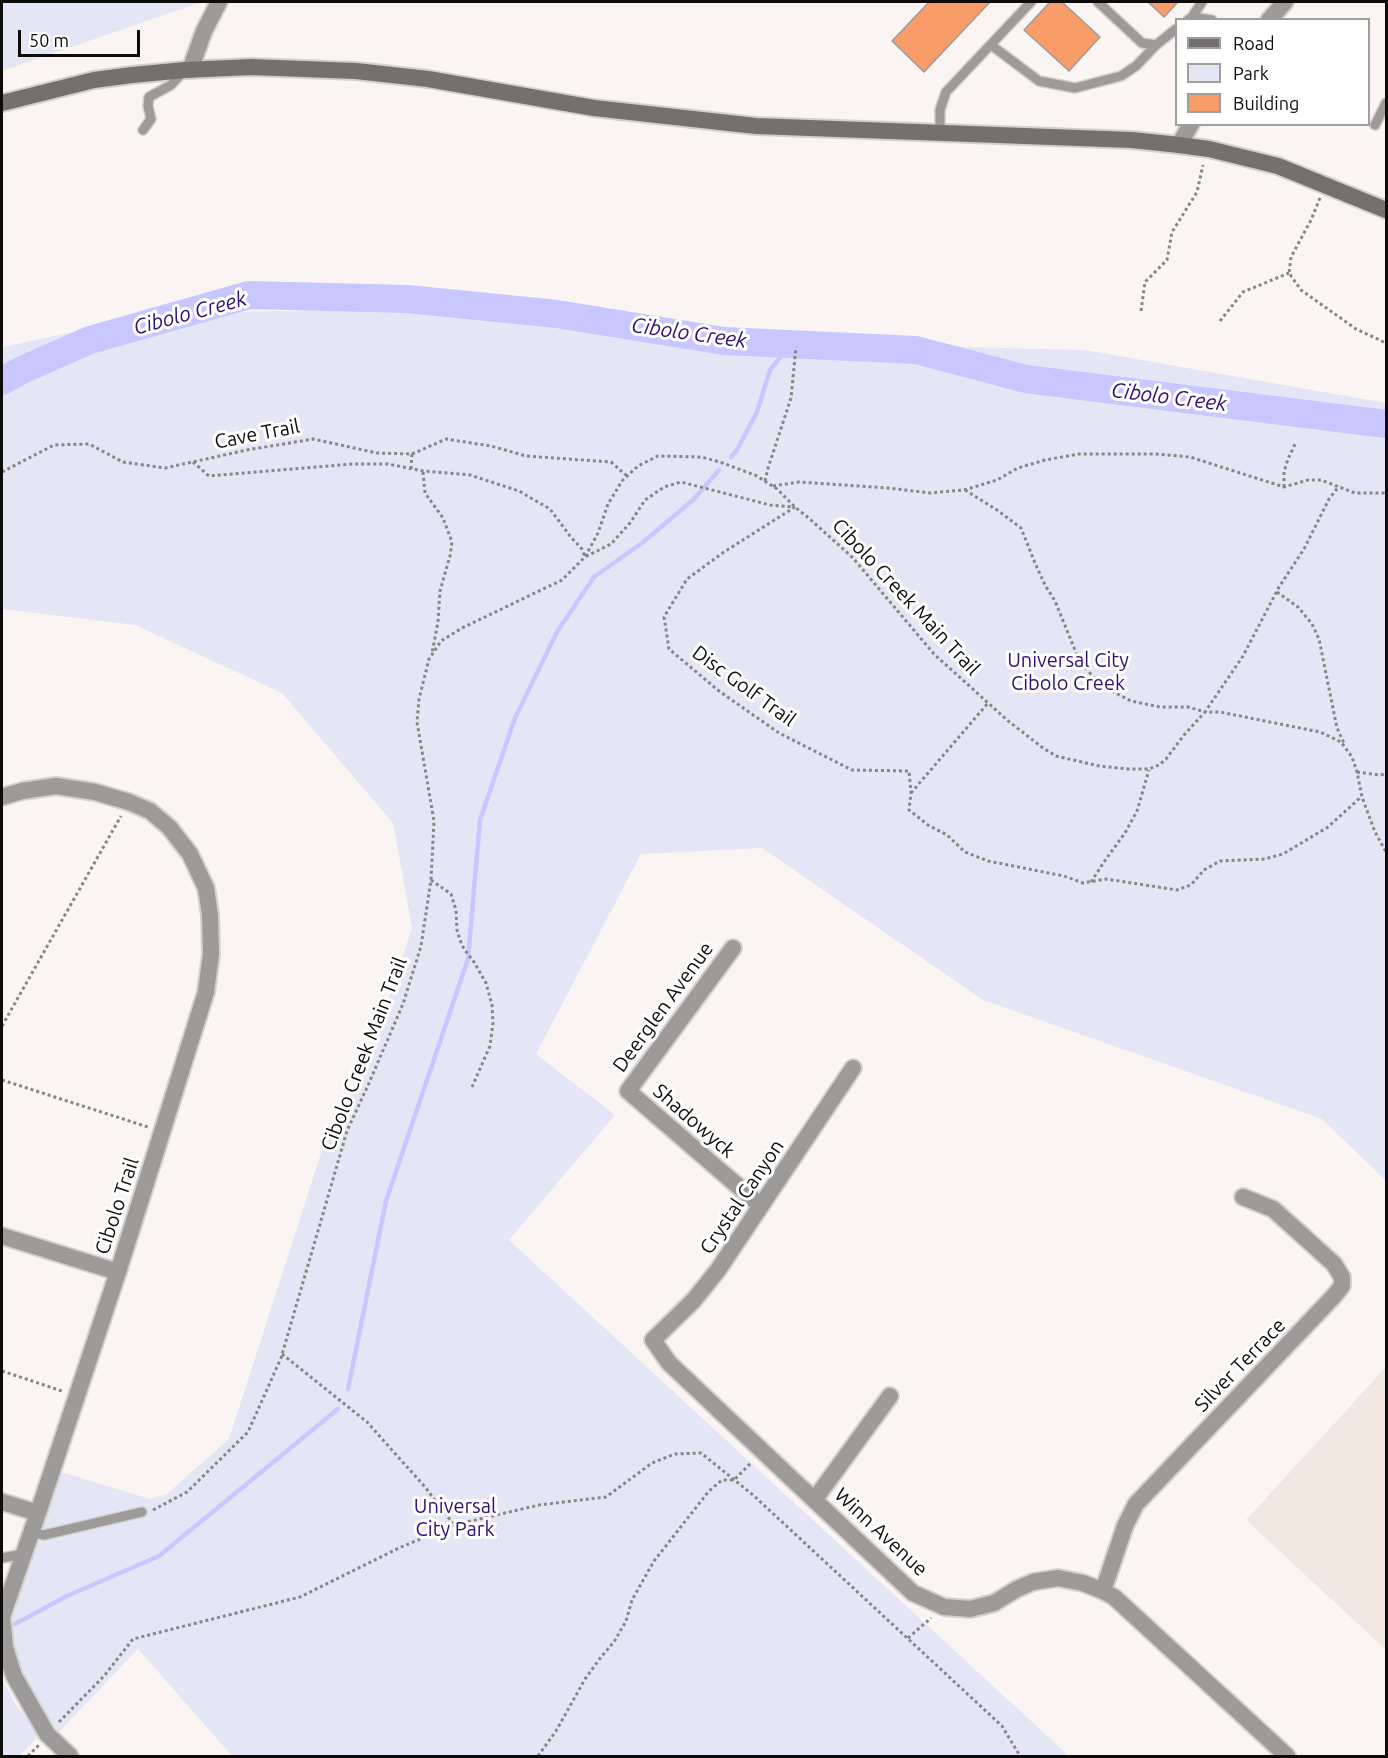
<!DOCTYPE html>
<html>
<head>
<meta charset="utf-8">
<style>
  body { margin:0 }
  #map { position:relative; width:1388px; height:1758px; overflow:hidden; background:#faf5f3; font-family:Ubuntu,sans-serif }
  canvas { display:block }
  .frame { position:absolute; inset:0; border:3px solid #0e0c0b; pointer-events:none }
  .legend { position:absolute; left:1175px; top:18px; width:195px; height:108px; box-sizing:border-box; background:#fff; border:2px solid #9f9e9d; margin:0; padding:8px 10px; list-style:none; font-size:18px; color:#0e0c0b }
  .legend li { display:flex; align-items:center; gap:12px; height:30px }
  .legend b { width:30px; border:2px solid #9f9e9d }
  .scale { position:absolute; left:18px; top:30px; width:122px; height:27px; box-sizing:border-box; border:3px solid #0e0c0b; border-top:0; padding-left:8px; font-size:18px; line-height:21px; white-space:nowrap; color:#0e0c0b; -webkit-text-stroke:4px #fff; paint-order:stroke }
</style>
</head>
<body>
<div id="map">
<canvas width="1388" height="1758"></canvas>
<div class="frame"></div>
<ul class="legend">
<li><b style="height:8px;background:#73706f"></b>Road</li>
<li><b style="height:16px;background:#e5e6f5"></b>Park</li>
<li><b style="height:16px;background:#f89c69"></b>Building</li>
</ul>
<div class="scale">50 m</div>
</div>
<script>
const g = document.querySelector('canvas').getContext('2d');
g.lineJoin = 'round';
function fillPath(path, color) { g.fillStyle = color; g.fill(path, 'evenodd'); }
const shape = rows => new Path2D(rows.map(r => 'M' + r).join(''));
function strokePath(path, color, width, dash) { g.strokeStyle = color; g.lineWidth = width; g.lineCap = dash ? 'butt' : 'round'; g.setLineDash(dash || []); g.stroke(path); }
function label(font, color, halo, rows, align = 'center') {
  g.font = font + ' Ubuntu,sans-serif'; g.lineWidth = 6; g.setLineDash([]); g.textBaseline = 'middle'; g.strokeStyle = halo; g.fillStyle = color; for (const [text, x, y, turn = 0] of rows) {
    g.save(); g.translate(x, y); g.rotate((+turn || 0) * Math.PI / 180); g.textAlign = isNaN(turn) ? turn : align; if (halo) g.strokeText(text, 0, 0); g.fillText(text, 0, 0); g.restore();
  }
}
fillPath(shape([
  [1386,1367,1386,1650,1246,1520]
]), '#f2e6e0');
fillPath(shape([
  [2,2,202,2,2,71],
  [577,306,792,343,1085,350,1386,403,1386,1181,1322,1119,983,1000,762,848,641,854,536,1054,615,1115,509,1240,1069,1756,232,1756,138,1649,59,1732,33,1698,22,1677,13,1647,9,1616,58,1471,150,1499,167,1494,229,1439,323,1147,373,1046,412,928,393,823,282,693,135,625,2,609,2,347,162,313],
  [2,1678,16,1705,40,1735,19,1756,2,1756]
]), '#e5e6f5');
strokePath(shape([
  [731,457,737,450,757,412,770,370,792,343],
  [348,1389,386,1201,468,959,480,820,515,718,557,632,594,577,642,543,693,500,719,470],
  [15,1624,67,1596,159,1556,338,1409]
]), '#c8c7ff', 4.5);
strokePath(shape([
  [2,381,22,370,90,340,249,295,407,299,557,314,724,341,916,350,1026,379,1386,424]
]), '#c8c7ff', 28);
const building = shape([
  [929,2,990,2,924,72,892,41,929,2],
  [1050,2,1062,2,1100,37,1069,71,1024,30,1050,2],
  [1148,2,1178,2,1164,17,1148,2]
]);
fillPath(building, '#f89c69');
strokePath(building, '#a09b99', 1.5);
const service = shape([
  [1098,2,1142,43,1156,45],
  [1192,17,1202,2],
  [1188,20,1192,17,1212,20],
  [991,45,1039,81,1075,88,1121,76,1136,66,1156,45,1176,29],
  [1375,125,1386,103],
  [143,130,151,119,148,106,149,97,171,85,183,72],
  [940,133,940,110,946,92,1031,2],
  [31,1533,44,1535,142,1512],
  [2,1558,23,1554]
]);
const minor = shape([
  [1269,20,1285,2],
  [1179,145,1191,124],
  [2,797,22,791,56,786,95,792,129,802,150,811,169,827,190,854,206,888,210,915,211,954,206,992,118,1272,38,1513,2,1617,5,1647,14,1676,47,1734,70,1756],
  [733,948,628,1091,761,1206],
  [853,1068,718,1270,693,1301,653,1340,669,1363,913,1593,944,1607,970,1609,994,1603,1017,1589,1033,1582,1058,1578,1083,1583,1103,1591,1114,1597,1287,1756],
  [2,1236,118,1272],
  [815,1499,890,1396],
  [2,1502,38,1513],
  [1103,1591,1125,1526,1136,1504,1334,1296,1342,1286,1342,1277,1334,1264,1273,1209,1243,1197]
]);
const tertiary = shape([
  [190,70,204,31,219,2]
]);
const secondary = shape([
  [2,103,94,80,132,75,185,70,251,67,356,71,428,79,594,108,756,126,1132,140,1179,145,1209,149,1278,166,1386,210]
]);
strokePath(service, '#d4d0ce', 12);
strokePath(minor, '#d4d0ce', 20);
strokePath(tertiary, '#d4d0ce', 20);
strokePath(secondary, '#d4d0ce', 20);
strokePath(shape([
  [1320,198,1311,220,1291,257,1289,273,1301,290,1356,329,1386,343],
  [1141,311,1145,282,1167,260,1172,232,1197,192,1203,165],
  [1220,321,1243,292,1289,273],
  [193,462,209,476,352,464,388,464,423,471,470,475,519,491,550,509,570,536,582,549,585,557,611,544,630,523,645,500,664,487,681,482,770,505,793,507],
  [411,469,412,454],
  [2,472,54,445,89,444,123,462,165,468,247,450,313,439,377,453,412,454,446,439,491,446,526,456,611,462,627,476],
  [423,472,425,493,443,518,452,542,450,556,440,591,438,622,432,653],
  [765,481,768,468,791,398,796,347],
  [773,486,799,482,888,488,930,493,964,490,997,480,1018,468,1045,460,1079,454,1155,454,1190,457,1284,487,1308,480,1321,480,1355,493,1386,493],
  [1284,487,1284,472,1288,459,1296,442],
  [965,490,997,510,1021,528,1035,563,1045,585,1055,601,1079,660,1100,685,1131,701,1160,707,1188,707,1205,712,1243,656,1279,587,1304,549,1329,499,1339,486],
  [795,507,724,552,687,579,664,617,669,649,719,691,779,733,852,770,909,771,911,793,909,810,928,825,947,835,965,852,988,861,1064,876,1083,883,1106,879,1177,890,1191,885,1204,870,1220,861,1265,859,1283,854,1328,827,1361,797],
  [1277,592,1298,607,1312,624,1319,639,1337,728,1344,743],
  [1357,772,1379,775,1386,774],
  [911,793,988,703],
  [431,880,451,894,456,910,457,930,460,940,464,949,474,962,486,983,492,1005,493,1023,490,1046,472,1087],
  [1091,882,1106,859,1125,833,1137,811,1149,770],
  [2,1026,121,816],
  [2,1080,148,1127],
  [282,1354,367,1422,425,1487,454,1525],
  [2,1371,62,1391],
  [153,1510,187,1492,248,1432,281,1358,347,1131,369,1083,403,1004,421,946,431,880,434,821,417,722,419,699,429,659,441,641,462,628,562,580,585,557,598,533,608,504,622,481,638,466,658,456,701,457,720,462,757,476,777,489,795,507,811,520,853,558,934,654,1007,720,1043,748,1056,756,1099,766,1128,769,1149,769,1159,765,1166,759,1184,735,1205,712,1220,712,1320,732,1341,742,1352,757,1357,772,1362,797,1375,832,1386,852],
  [908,1638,931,1618],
  [59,1722,104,1676,133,1639,300,1597,399,1548,454,1525,539,1505,606,1497,652,1463,675,1454,701,1453,753,1495,1002,1726,1020,1756],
  [28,1756,39,1745],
  [538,1756,556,1731,585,1679,601,1657,614,1642,626,1621,632,1600,654,1561,709,1491,722,1480,734,1480,751,1463]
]), '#888583', 3, [3, 3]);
strokePath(service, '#9d9b9a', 9);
strokePath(minor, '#9d9b9a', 16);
strokePath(tertiary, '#9d9b9a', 16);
strokePath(secondary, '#73706f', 16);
label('20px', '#0e0c0b', '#fff', [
  ["Cave Trail",257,434,-11],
  ["Cibolo Creek Main Trail",906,597,47],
  ["Disc Golf Trail",744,686,36],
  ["Deerglen Avenue",663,1007,-54],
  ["Cibolo Creek Main Trail",364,1054,-69],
  ["Shadowyck",694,1121,41],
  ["Crystal Canyon",742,1197,-56],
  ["Cibolo Trail",117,1206,-72],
  ["Silver Terrace",1240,1365,-46],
  ["Winn Avenue",881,1532,43]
]);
label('20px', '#2f107a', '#fff', [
  ["Universal City",1068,660],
  ["Cibolo Creek",1068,683],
  ["Universal",455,1506],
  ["City Park",455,1529]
]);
label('italic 21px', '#2e0e78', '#fff', [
  ["Cibolo Creek",190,313,-15],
  ["Cibolo Creek",689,333,8],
  ["Cibolo Creek",1169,397,7]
]);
</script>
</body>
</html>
